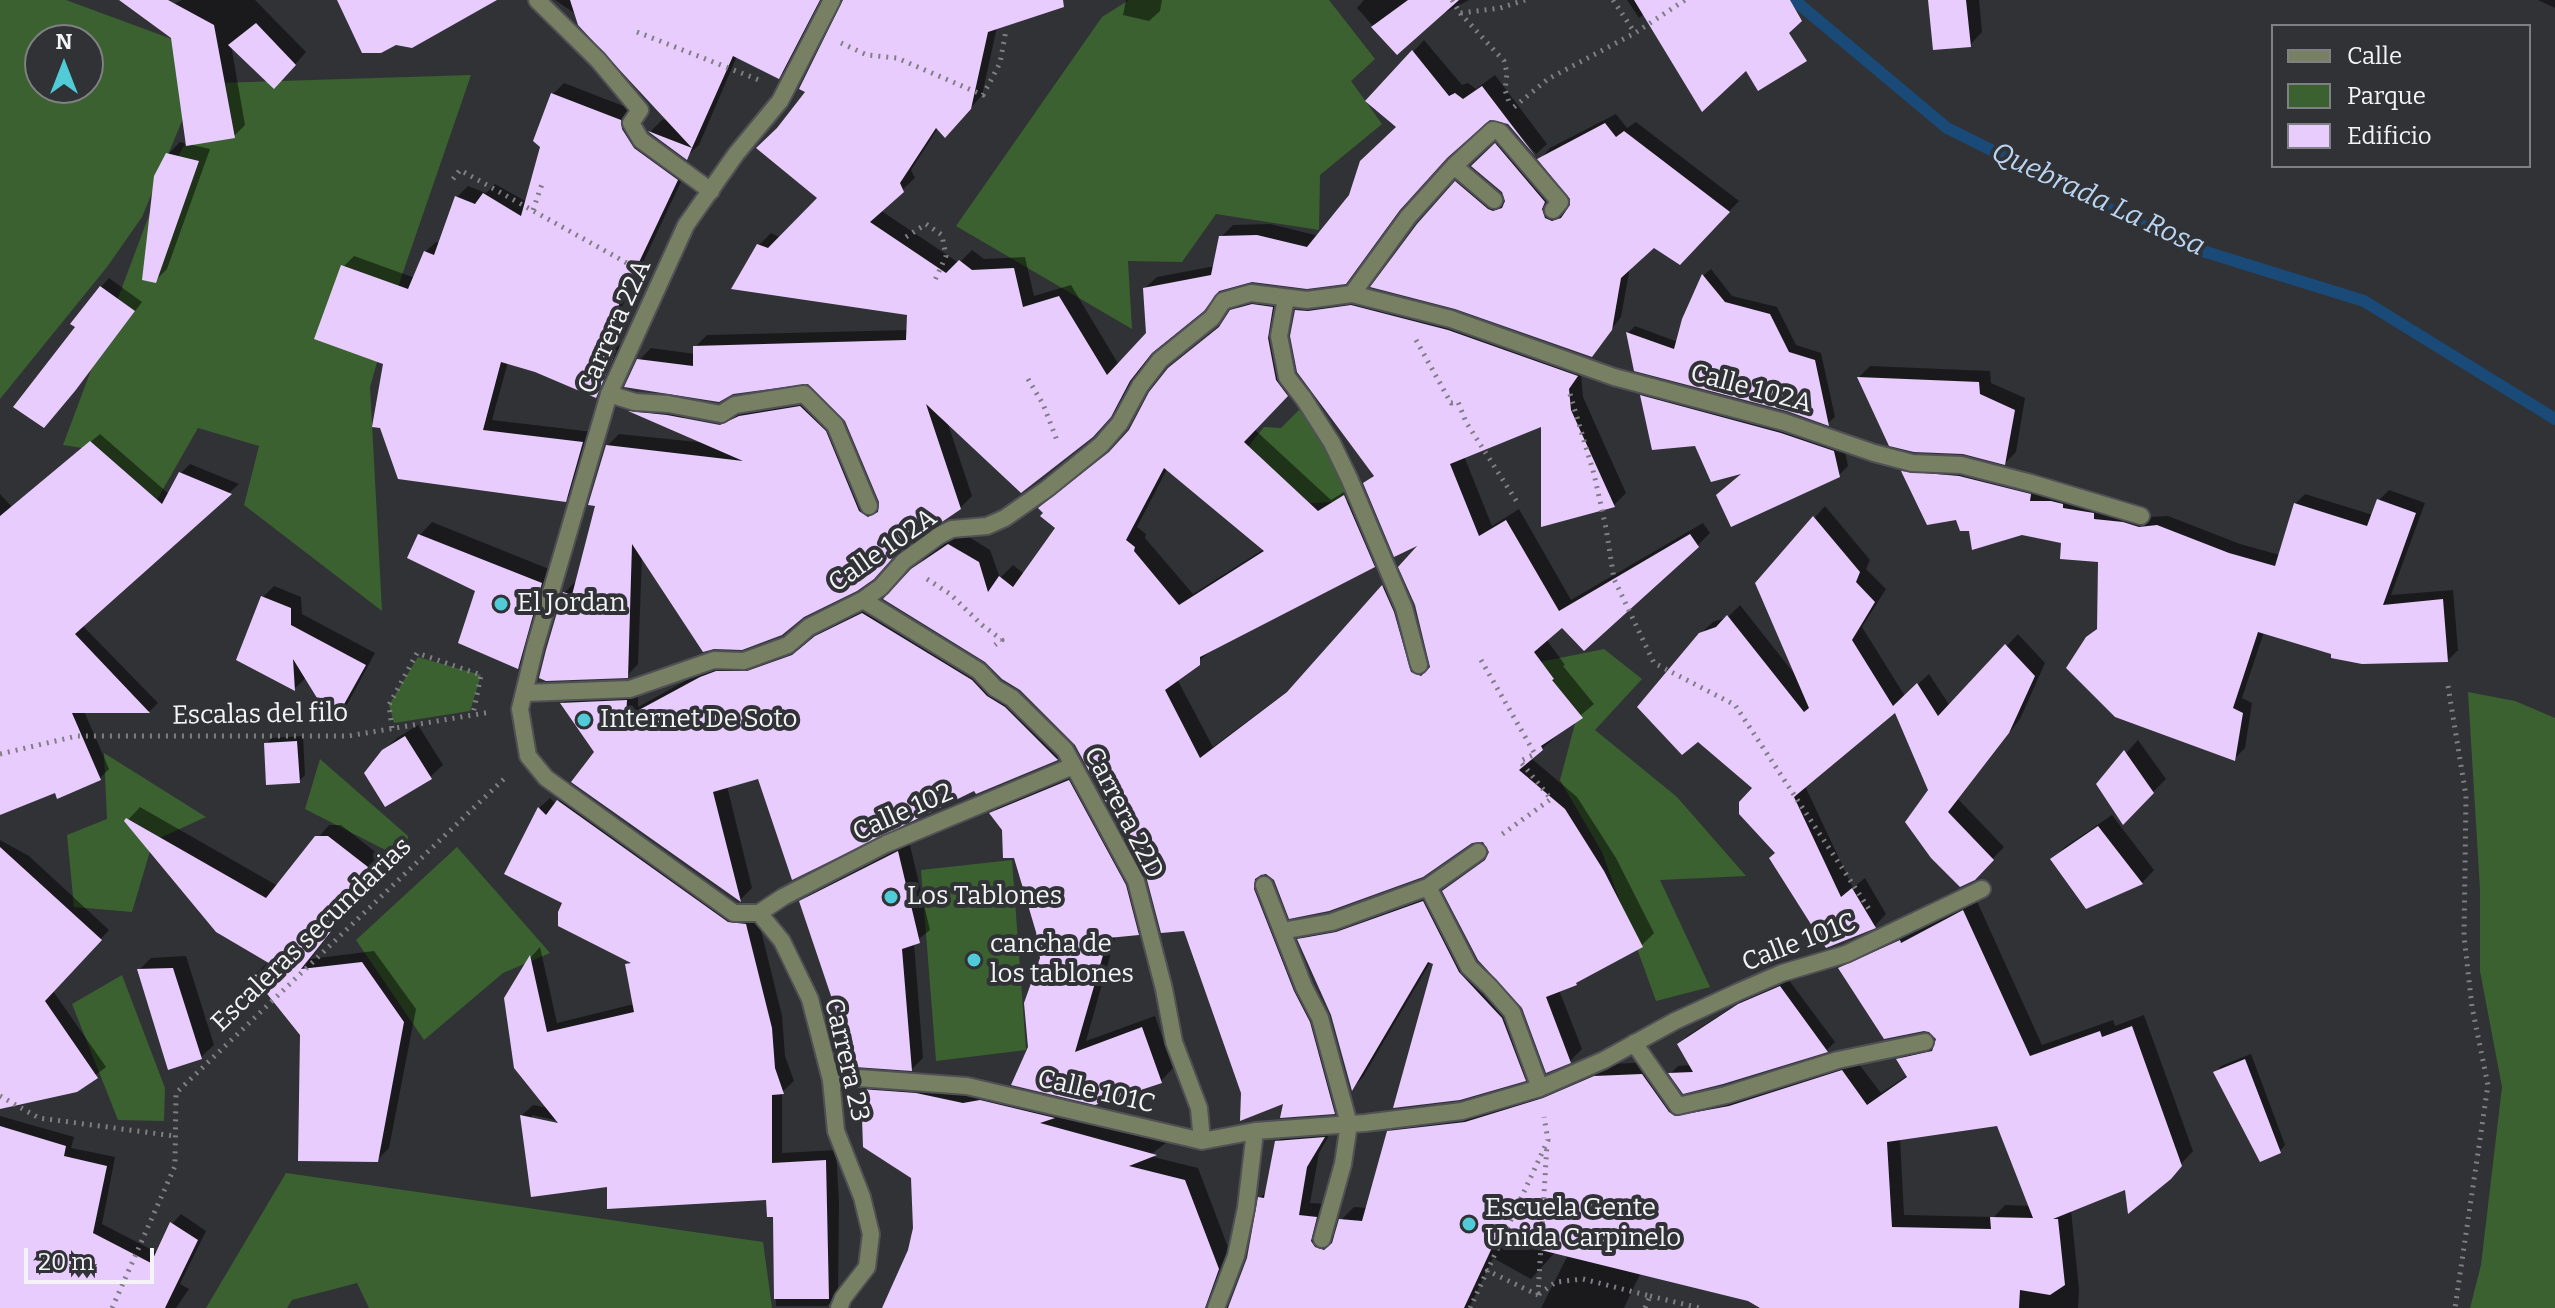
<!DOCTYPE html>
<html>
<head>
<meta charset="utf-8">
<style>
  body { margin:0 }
  #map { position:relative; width:2555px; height:1308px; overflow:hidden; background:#313236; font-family:Bitter,serif }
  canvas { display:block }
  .legend { position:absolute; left:2271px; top:24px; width:260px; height:144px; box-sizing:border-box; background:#313236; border:2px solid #7f8083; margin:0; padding:10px 14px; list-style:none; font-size:24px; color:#f4f4f7 }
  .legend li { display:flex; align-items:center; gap:16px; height:40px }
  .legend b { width:40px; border:2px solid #7f8083 }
  .north { position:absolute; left:24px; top:24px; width:80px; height:80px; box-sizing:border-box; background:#313236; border:2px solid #7f8083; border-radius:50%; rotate:0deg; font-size:22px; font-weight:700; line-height:32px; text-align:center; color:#f4f4f7 }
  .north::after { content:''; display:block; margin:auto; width:28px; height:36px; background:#52cbd9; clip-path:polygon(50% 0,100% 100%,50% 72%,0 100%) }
  .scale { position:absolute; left:24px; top:1248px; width:130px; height:36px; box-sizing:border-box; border:4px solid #f4f4f7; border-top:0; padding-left:10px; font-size:24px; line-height:28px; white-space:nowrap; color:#f4f4f7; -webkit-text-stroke:6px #313236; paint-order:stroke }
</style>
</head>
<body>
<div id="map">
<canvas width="2555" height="1308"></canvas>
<ul class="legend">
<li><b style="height:10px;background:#788064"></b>Calle</li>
<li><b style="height:22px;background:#3b6130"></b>Parque</li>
<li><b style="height:22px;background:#e9ccfe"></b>Edificio</li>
</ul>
<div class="north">N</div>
<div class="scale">20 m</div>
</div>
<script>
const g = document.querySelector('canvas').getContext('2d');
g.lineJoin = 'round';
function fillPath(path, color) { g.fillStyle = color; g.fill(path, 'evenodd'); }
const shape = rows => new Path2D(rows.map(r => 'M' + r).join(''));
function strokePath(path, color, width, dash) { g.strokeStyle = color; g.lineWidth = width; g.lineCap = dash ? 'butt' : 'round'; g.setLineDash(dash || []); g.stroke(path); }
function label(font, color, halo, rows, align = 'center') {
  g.font = font + ' Bitter,serif'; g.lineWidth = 8; g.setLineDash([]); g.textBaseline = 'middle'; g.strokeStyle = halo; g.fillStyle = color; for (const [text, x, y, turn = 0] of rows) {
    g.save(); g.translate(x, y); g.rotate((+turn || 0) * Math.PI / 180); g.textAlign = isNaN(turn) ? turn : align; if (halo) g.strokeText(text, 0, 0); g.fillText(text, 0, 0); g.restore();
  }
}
fillPath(shape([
  [0,0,66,0,188,45,182,121,142,217,107,267,0,399],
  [40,40,88,40,88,88,40,88],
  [1129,0,1329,0,1375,59,1351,81,1382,124,1320,175,1319,230,1216,214,1182,262,1128,261,1132,329,956,226,1102,17],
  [471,75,401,278,370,387,382,611,244,505,259,446,198,428,146,519,95,450,63,445,154,202,217,83],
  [1299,410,1325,443,1350,501,1309,503,1247,448,1264,427,1281,428],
  [1604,649,1642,679,1595,730,1677,797,1746,876,1660,880,1710,987,1656,1001,1602,852,1560,780,1576,720,1525,665],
  [418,657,481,675,470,711,394,723,389,705],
  [2468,692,2515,701,2555,718,2555,1308,2470,1308,2481,1265,2502,1087,2480,971,2480,889],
  [104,753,206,817,153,841,132,912,74,907,67,835,107,819],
  [320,759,408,836,405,860,305,809],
  [457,847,550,953,503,973,424,1040,356,940],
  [1012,860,1026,1050,936,1061,921,870],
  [122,975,165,1088,164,1121,118,1120,72,1004],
  [286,1173,763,1242,772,1308,369,1308,357,1283,292,1300,287,1308,206,1308]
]), '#3b6130');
fillPath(shape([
  [182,0,255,0,306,52,286,75,231,45,245,125,234,136,188,144,210,149,167,269,155,281,168,154,180,142,187,144,172,37,161,10],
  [555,0,823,0,790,65,779,77,737,56,699,145,686,157,651,131,663,119,672,123,577,15],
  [844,0,1062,0,997,27,982,95,957,124,938,128,911,170,915,178,880,210,959,263,972,250,984,259,1025,257,1034,296,1071,285,1119,365,1149,334,1145,288,1157,277,1215,266,1221,237,1233,225,1270,224,1319,236,1398,127,1413,52,1424,40,1462,85,1468,83,1476,89,1495,75,1547,144,1536,154,1509,122,1489,117,1451,151,1411,196,1357,269,1345,282,1252,280,1221,288,1202,309,1158,345,1142,367,1122,403,1105,423,947,421,972,496,960,508,900,548,642,556,638,664,627,676,564,593,576,581,597,505,607,446,619,434,707,443,631,411,642,400,733,414,753,404,812,395,871,499,881,506,847,420,809,382,639,360,651,348,695,354,695,347,707,335,908,330,909,313,759,245,771,233,781,238,820,198,778,129,808,91],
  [680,415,730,425,730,429,688,421],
  [1126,0,1162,0,1160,11,1149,21,1123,15],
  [1364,0,1469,0,1437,17,1397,53,1357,8],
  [1627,0,1802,0,1682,76,1645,13,1639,18],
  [1929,0,1979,0,1982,32,1970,45],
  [2538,0,2555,0,2555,8],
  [564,83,631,109,644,138,687,169,605,343,623,345,607,385,596,396,536,370,508,362,492,420,593,432,576,489,565,500,386,362,343,267,354,256,415,278,425,252,436,242,440,243,457,197,468,186,486,193,495,184,527,202,542,146,536,141,553,94],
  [1616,114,1627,128,1636,122,1739,201,1680,263,1654,245,1630,267,1621,317,1591,355,1456,183,1467,172,1498,199,1507,202,1484,155,1507,134,1555,207,1563,211,1570,209,1572,198,1540,159,1550,148],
  [1711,269,1732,296,1777,307,1796,345,1821,353,1835,417,1828,423,1628,333,1635,326,1678,342,1684,319,1704,275],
  [109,278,142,302,83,380,52,417,77,327,101,287],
  [1365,294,1589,364,1581,375,1583,397,1626,493,1614,505,1543,524,1543,424,1464,456,1492,526,1519,509,1571,600,1703,523,1710,533,1698,545,1563,625,1546,639,1565,665,1563,666,1594,704,1531,758,1577,797,1616,858,1654,933,1642,945,1582,978,1576,983,1559,990,1582,1049,1570,1061,1524,1007,1445,891,1490,855,1489,845,1483,840,1276,879,1265,871,1305,978,1346,1100,1334,1112,1243,1093,1186,929,1148,875,1076,744,1021,689,986,660,886,599,926,557,961,532,990,550,1000,578,1013,565,1024,574,1130,431,1169,369,1224,322,1245,299,1284,295,1288,367,1299,382,1254,429,1331,500,1357,484,1386,553,1374,566,1212,650,1177,679,1213,747,1297,684,1395,575,1423,660,1431,663,1425,540,1365,483,1375,474,1297,311,1309,298],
  [1167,469,1264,549,1193,594,1145,538,1146,534,1137,527],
  [1870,366,1990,371,1991,383,2025,398,2016,452,2005,463,1962,452,1890,444,1859,377],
  [1651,387,1843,442,1848,466,1838,476,1747,470,1696,444,1642,396],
  [100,434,169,494,181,473,190,464,239,484,82,625,158,703,150,711,84,711,109,769,100,778,0,804,0,494,12,507],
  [1913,462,2150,517,2168,516,2240,544,2280,555,2295,504,2305,494,2373,515,2379,500,2389,490,2425,503,2391,595,2453,590,2458,650,2448,660,2334,653,2264,632,2242,698,2252,703,2245,748,2235,758,2087,638,2099,626,2100,560,2063,542,2022,533,1970,529,1903,472],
  [1825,506,1870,560,1866,569,1886,589,1862,627,1905,696,1929,674,1950,706,2018,634,2045,663,2020,719,1958,799,2004,847,1974,878,1930,791,1896,710,1805,786,1853,888,1865,878,1886,914,1875,926,1778,853,1700,634,1713,622,1728,617,1740,605,1796,676,1757,583],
  [432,522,554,571,530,654,518,667,477,590,420,535],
  [274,586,301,597,302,614,375,653,344,710,334,721,307,677,294,689,263,597],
  [876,601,1069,747,1057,759,977,792,974,788,759,777,727,786,752,888,740,900,597,752,563,703,575,691,638,689,638,707,714,665,761,660,806,643,830,624],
  [418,725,443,765,430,777,383,751,397,738],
  [303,736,305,775,299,781,266,744,272,738],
  [2138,740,2166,779,2123,822,2098,784],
  [1081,769,1150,921,1138,933,1116,935,1086,1041,1155,1016,1173,1068,1161,1081,1030,1047,1042,959,1038,932,1015,856,1004,830,992,813,1004,801],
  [570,790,739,912,757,914,782,1016,785,1056,794,1081,782,1092,782,1153,836,1150,839,1202,838,1295,827,1306,776,1306,775,1215,768,1198,609,1185,533,1195,522,1115,533,1105,549,1108,507,998,531,957,540,947,557,1023,634,1004,627,965,631,961,565,902,507,873,539,808,550,798,556,804],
  [532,1115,569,1123,568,1127,532,1119],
  [140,807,278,886,329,825,341,825,387,861,310,959,374,951,416,1009,389,1148,377,1160,302,1034,254,976,266,964,273,963,127,821],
  [2112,815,2154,870,2142,883,2053,859,2065,847],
  [0,840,29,856,109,930,53,991,106,1067,76,1090,0,1107],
  [909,841,930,930,914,943,923,1058,912,1069,801,902,813,890],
  [1435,890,1471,960,1537,1067,1525,1079,1435,963,1431,961,1363,1077,1353,1088,1332,1014,1300,940,1312,928],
  [1976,899,2042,1045,2113,1020,2115,1026,2144,1015,2193,1151,2169,1177,2127,1187,2071,1210,2079,1290,2078,1308,1764,1308,1749,1299,1641,1272,1624,1308,1541,1308,1568,1255,1559,1248,1531,1279,1493,1258,1469,1308,899,1308,915,1228,913,1177,863,1090,876,1077,930,1081,1167,1142,1149,1156,1198,1168,1231,1255,1224,1306,1230,1306,1248,1260,1260,1198,1267,1191,1277,1142,1290,1129,1335,1125,1319,1153,1310,1203,1328,1204,1327,1235,1336,1237,1341,1220,1354,1207,1368,1208,1389,1132,1402,1119,1609,1064,1655,1062,1682,1100,1855,1059,1881,1093,1908,1075,1899,1060,1911,1047,1938,1039,1930,1030,1841,968,1853,955,1913,929,1913,932],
  [1998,1124,2031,1206,2005,1205,1994,1217,1904,1215,1900,1138],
  [186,956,214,1045,201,1057,139,970,151,958],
  [1788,979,1835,1042,1827,1050,1723,1082,1671,1073,1678,1066,1691,1065,1679,1044,1687,1036,1748,997],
  [2251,1054,2285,1145,2280,1151,2216,1072,2221,1066],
  [0,1116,74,1137,71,1148,115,1157,102,1224,158,1253,172,1224,181,1214,206,1231,180,1284,189,1289,176,1308,0,1308]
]), '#0007');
strokePath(shape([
  [1794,0,1947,128,2180,244,2364,301,2555,419]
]), '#194a78', 12);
fillPath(shape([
  [119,0,168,0,214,25,235,138,186,146,171,38],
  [337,0,497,0,412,48,396,45,381,53,362,53],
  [570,0,820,0,779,79,733,56,692,148,578,25],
  [843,0,1063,0,1064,7,988,32,971,109,945,138,936,128,900,183,904,192,870,222,946,273,959,260,972,270,1014,268,1023,307,1059,296,1107,375,1146,333,1143,288,1211,275,1219,236,1257,235,1307,247,1349,195,1360,161,1396,127,1365,101,1412,50,1449,96,1455,93,1463,99,1482,86,1536,157,1508,124,1490,120,1447,158,1400,210,1346,284,1307,289,1252,282,1219,291,1204,311,1152,353,1130,381,1111,417,1093,437,1021,493,926,404,961,509,898,552,874,579,857,591,804,617,782,635,742,650,714,649,703,652,632,544,628,678,546,681,539,678,546,650,563,592,572,595,595,506,588,505,606,445,743,461,628,411,667,415,720,425,739,416,800,406,826,431,859,511,868,517,878,512,879,502,845,421,808,384,733,394,719,402,624,387,637,359,693,366,693,346,906,340,907,315,731,289,757,244,768,248,817,198,756,148,777,128,805,92,799,89],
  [1408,0,1459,0,1397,55,1371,27],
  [1634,0,1790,0,1802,21,1789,33,1807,61,1758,91,1746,71,1702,112],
  [1928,0,1966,0,1971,47,1933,50],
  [256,23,296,65,274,89,228,45],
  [551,93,621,120,622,129,634,148,678,180,596,353,614,356,596,398,535,372,501,362,483,430,583,442,566,502,398,479,380,428,372,427,383,364,314,339,341,265,408,289,424,251,434,255,455,196,475,204,483,193,521,216,540,147,533,141],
  [1605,123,1616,137,1624,131,1730,212,1680,265,1654,248,1621,278,1612,330,1592,357,1455,309,1370,287,1417,224,1455,181,1488,209,1493,211,1502,208,1505,201,1502,192,1471,166,1495,143,1545,202,1542,209,1545,218,1552,221,1561,218,1570,205,1570,199,1537,159],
  [648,131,692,148,687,160,649,132],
  [166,153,199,161,156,283,142,280,154,176],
  [1702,274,1725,302,1770,314,1789,352,1815,360,1829,426,1787,411,1634,371,1626,332,1674,349,1682,319],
  [100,286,135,311,75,391,44,428,13,407,75,327,70,324],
  [1252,304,1273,307,1268,338,1276,380,1288,396,1244,442,1318,511,1344,495,1375,567,1200,657,1200,665,1165,690,1200,758,1287,692,1382,585,1394,612,1411,672,1421,676,1430,667,1415,605,1398,567,1417,546,1394,557,1363,483,1374,476,1297,372,1290,336,1295,310,1308,311,1351,305,1448,330,1578,376,1569,389,1571,410,1615,507,1541,527,1541,427,1450,464,1479,536,1506,520,1559,611,1690,534,1699,547,1584,651,1562,628,1534,652,1554,679,1552,680,1583,718,1541,746,1543,750,1519,770,1565,809,1604,871,1643,947,1576,983,1577,985,1546,997,1571,1063,1546,1073,1522,1008,1478,960,1442,891,1485,860,1489,852,1483,842,1472,843,1423,877,1329,911,1289,919,1274,880,1266,874,1261,875,1255,879,1254,889,1294,991,1310,1022,1335,1114,1280,1118,1283,1104,1240,1121,1241,1093,1184,931,1161,933,1146,876,1075,745,1020,690,1002,679,985,662,883,599,911,569,948,544,979,562,988,592,999,576,1013,587,1055,528,1040,516,1043,513,1038,508,1109,452,1129,430,1149,392,1168,368,1219,327,1230,310],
  [1164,468,1264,551,1179,605,1134,551,1135,547,1126,540],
  [1857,377,1979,382,1980,394,2015,410,2005,465,1963,454,1914,452,1889,446],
  [1640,395,1781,433,1834,451,1840,477,1731,527,1716,495,1741,474,1711,482,1695,446,1652,450],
  [90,441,162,504,179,472,232,494,75,634,150,713,72,713,101,780,57,799,55,793,0,815,0,516],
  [1901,471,1959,476,2031,494,2030,501,2051,501,2063,504,2063,508,2094,513,2094,519,2123,522,2139,527,2157,525,2229,553,2275,566,2294,503,2367,526,2377,499,2416,513,2383,605,2443,599,2448,662,2362,664,2331,658,2331,654,2258,632,2233,708,2243,713,2235,761,2115,717,2066,668,2086,637,2097,629,2098,562,2060,559,2061,543,2022,535,1972,550,1969,531,1960,531,1956,520,1927,525],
  [1813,516,1860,572,1856,582,1875,602,1852,640,1893,706,1917,683,1938,716,2005,644,2035,676,2009,733,1948,812,1994,860,1975,880,1960,887,1931,858,1905,822,1928,790,1895,713,1794,797,1841,897,1852,888,1876,928,1826,948,1769,858,1775,853,1739,814,1739,802,1752,788,1698,742,1682,755,1637,707,1699,633,1716,627,1727,615,1804,712,1809,708,1755,583],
  [418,534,542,583,518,669,458,643,475,591,407,558],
  [261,596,291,608,291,625,366,665,333,724,293,659,295,691,236,660],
  [862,613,972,680,987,696,1005,707,1058,760,976,794,974,791,792,880,758,779,713,792,741,902,571,782,594,752,560,703,627,700,626,717,700,677,716,671,747,671,792,655,815,636],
  [405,736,432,779,385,807,364,773,382,750],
  [297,741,300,783,266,785,264,743],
  [2124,750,2154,793,2123,825,2096,784],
  [1069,780,1126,885,1139,935,1108,938,1075,1052,1142,1027,1162,1083,1095,1105,1011,1085,1028,1047,1024,1003,1040,958,1036,932,1014,858,1003,858,1002,830,989,813],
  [557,800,728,922,746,924,772,1028,775,1068,784,1094,772,1095,772,1163,826,1160,829,1299,774,1299,773,1217,767,1217,766,1200,607,1209,607,1187,531,1197,520,1115,558,1123,514,1068,504,998,530,955,547,1032,634,1012,625,964,631,963,558,926,558,912,562,903,504,874,538,807,546,815],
  [126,818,266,898,315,836,328,836,377,874,301,969,362,962,404,1022,378,1162,298,1161,300,1035,252,975,284,972,216,932,124,821],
  [2098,826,2143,884,2086,909,2050,859],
  [0,847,102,940,45,1001,98,1078,77,1092,0,1109],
  [898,851,920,943,902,949,912,1071,855,1067,799,901],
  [1423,901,1459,972,1502,1018,1526,1081,1460,1100,1393,1108,1433,964,1428,962,1352,1091,1331,1015,1297,939,1336,932],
  [1963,910,2030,1056,2100,1031,2102,1037,2132,1026,2182,1166,2171,1179,2128,1214,2125,1190,2053,1219,2058,1219,2065,1285,2050,1295,2020,1290,2019,1308,1760,1308,1748,1301,1496,1239,1464,1308,1228,1308,1247,1258,1258,1197,1264,1198,1275,1141,1325,1137,1307,1167,1299,1215,1317,1217,1311,1241,1315,1247,1324,1250,1332,1243,1339,1219,1362,1221,1387,1131,1465,1122,1543,1098,1594,1076,1642,1074,1669,1112,1675,1116,1729,1106,1842,1070,1867,1105,1907,1077,1896,1059,1932,1051,1936,1039,1929,1032,1924,1031,1884,1039,1838,968,1900,940,1901,943],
  [1997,1126,2033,1218,1990,1217,1991,1229,1892,1227,1887,1142],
  [173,968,202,1059,168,1070,137,969],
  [1780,986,1828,1052,1723,1084,1683,1094,1668,1073,1693,1072,1677,1044,1738,1004],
  [2245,1059,2281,1153,2260,1162,2213,1072],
  [861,1089,916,1093,963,1103,980,1100,1055,1118,1040,1123,1157,1155,1129,1166,1185,1180,1219,1269,1205,1308,882,1308,908,1250,913,1228,911,1178,863,1147],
  [0,1126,66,1146,64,1156,107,1166,93,1233,151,1263,170,1222,198,1240,165,1308,0,1308]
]), '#e9ccfe');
const service = shape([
  [609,394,635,402,668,404,721,414,735,405,804,394,835,425,869,506]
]);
const minor = shape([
  [537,0,598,60,640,110,631,123,641,140,711,191],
  [1454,166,1493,130,1500,132,1560,202,1553,210],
  [1352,294,1408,217,1454,166,1494,200],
  [1286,298,1279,336,1287,377,1304,399,1332,443,1349,478,1404,608,1419,665],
  [863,600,979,671,995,688,1012,698,1065,750,1136,881,1164,989,1174,1042,1199,1108,1202,1141],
  [525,693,630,689,714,660,744,661,788,645,809,627,863,600,881,587,904,561,940,535,952,529,987,526,1005,518,1048,488,1101,445,1120,423,1140,386,1160,360,1212,318,1223,301,1251,293,1307,300,1352,294,1451,319,1614,377,1784,422,1874,453,1912,463,1961,465,2031,483,2141,516],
  [1264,885,1304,987,1320,1018,1349,1124,1343,1164,1322,1239],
  [1428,887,1469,967,1490,987,1512,1012,1540,1088],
  [759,913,783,897,886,844,1073,766],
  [1282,931,1332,922,1428,887,1478,852],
  [1634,1043,1678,1106,1726,1095,1838,1060,1925,1042],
  [831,1080,858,1078,967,1086,1202,1141,1255,1131,1365,1123,1462,1111,1540,1088,1604,1060,1675,1021,1738,992,1782,973,1846,954,1982,889],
  [1216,1308,1236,1256,1246,1208,1255,1131]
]);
const tertiary = shape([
  [832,0,780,101,736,154,686,225,609,394,535,647,520,709,528,756,546,778,734,913,759,913,782,941,810,999,831,1080,836,1131,862,1197,871,1234,867,1267,843,1298,839,1308]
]);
strokePath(service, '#505155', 20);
strokePath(minor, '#505155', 20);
strokePath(tertiary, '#505155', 20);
strokePath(shape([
  [1452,0,1460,13,1500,8,1525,0],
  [1613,0,1635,33],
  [1460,13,1504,61,1507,73,1505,90,1509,102],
  [637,32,759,80],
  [841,43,867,55,897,58,983,95,1000,63,1006,30],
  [1514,107,1548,79,1635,33,1685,0],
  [453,179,460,170,634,267],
  [533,210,543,181],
  [906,237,926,224,942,235,946,256,935,280],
  [1416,340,1451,403,1458,402,1466,422,1517,502],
  [1028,379,1043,404,1058,443],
  [1570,394,1594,474,1606,528,1614,579,1654,663,1735,705,1871,912],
  [927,579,950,594,982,625,1002,640,995,645],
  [1481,660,1535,754,1520,761,1551,799,1501,835],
  [2448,686,2466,796,2464,936,2472,1007,2488,1085,2455,1308],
  [392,728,389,705,417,653,481,675,473,714],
  [0,754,77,736,348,736,491,712],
  [0,1096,39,1118,175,1136],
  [1486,1270,1538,1295],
  [1539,1294,1556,1282,1583,1279,1650,1296,1645,1308],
  [1538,1295,1547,1144],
  [1650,1296,1700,1308],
  [112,1308,175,1166,176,1093,507,776],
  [1470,1308,1548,1140,1544,1117]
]), '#7f7f83', 5, [2, 6]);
strokePath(service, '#788064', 16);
strokePath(minor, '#788064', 16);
strokePath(tertiary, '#788064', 16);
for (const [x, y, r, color] of [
  [501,604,8,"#52cbd9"],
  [584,720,8,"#52cbd9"],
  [891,897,8,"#52cbd9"],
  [974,960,8,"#52cbd9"],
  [1469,1224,8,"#52cbd9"]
]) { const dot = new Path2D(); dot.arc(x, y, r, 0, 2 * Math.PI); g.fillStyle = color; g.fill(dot); strokePath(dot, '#313236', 3); }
label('26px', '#f4f4f7', '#313236', [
  ["Carrera 22A",615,327,-66],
  ["Calle 102A",1751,389,15],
  ["Calle 102A",883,551,-35],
  ["Escalas del filo",260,715,-1],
  ["Calle 102",903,813,-24],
  ["Carrera 22D",1123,813,63],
  ["Escaleras secundarias",312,935,-44],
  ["Calle 101C",1799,943,-21],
  ["Carrera 23",846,1060,77],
  ["Calle 101C",1096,1092,13]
]);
label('26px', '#f4f4f7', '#313236', [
  ["El Jordan",517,604],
  ["Internet De Soto",600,720],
  ["Los Tablones",907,897],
  ["cancha de",990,945],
  ["los tablones",990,975],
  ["Escuela Gente",1485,1209],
  ["Unida Carpinelo",1485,1239]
], 'left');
label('italic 28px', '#bad5f2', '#313236', [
  ["Quebrada La Rosa",2098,200,25]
]);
</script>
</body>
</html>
